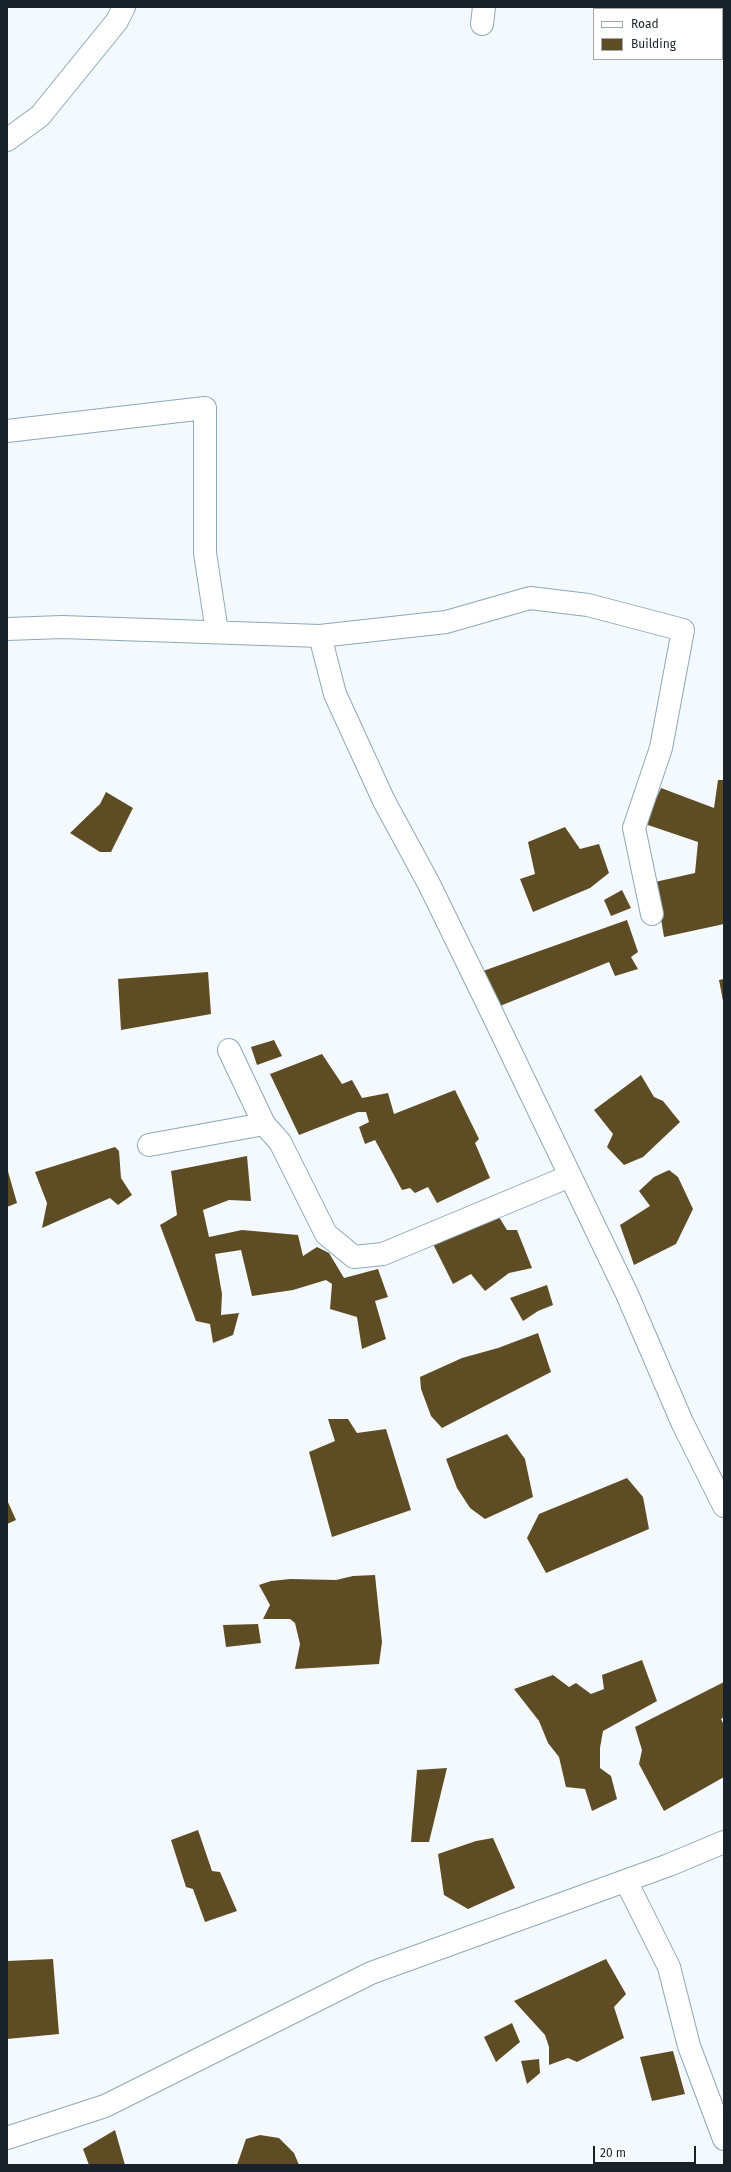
<!DOCTYPE html>
<html>
<head>
<meta charset="utf-8">
<style>
  body { margin:0 }
  #map { position:relative; width:731px; height:2172px; overflow:hidden; background:#f4f9fd; font-family:"Fira Sans",sans-serif }
  canvas { display:block }
  .frame { position:absolute; inset:0; border:8px solid #182228; pointer-events:none }
  .legend { position:absolute; left:593px; top:8px; width:130px; height:52px; box-sizing:border-box; background:#fff; border:1px solid #a3a7a9; margin:0; padding:5px 7px; list-style:none; font-size:12px; color:#182228 }
  .legend li { display:flex; align-items:center; gap:8px; height:20px }
  .legend b { width:20px; border:1px solid #a3a7a9 }
  .scale { position:absolute; left:593px; top:2146px; width:103px; height:18px; box-sizing:border-box; border:2px solid #182228; border-top:0; padding-left:5px; font-size:12px; line-height:14px; white-space:nowrap; color:#182228; -webkit-text-stroke:3px #fff; paint-order:stroke }
</style>
</head>
<body>
<div id="map">
<canvas width="731" height="2172"></canvas>
<div class="frame"></div>
<ul class="legend">
<li><b style="height:5px;background:#fff"></b>Road</li>
<li><b style="height:11px;background:#5e4c24"></b>Building</li>
</ul>
<div class="scale">20 m</div>
</div>
<script>
const g = document.querySelector('canvas').getContext('2d');
g.lineJoin = 'round';
function fillPath(path, color) { g.fillStyle = color; g.fill(path, 'evenodd'); }
const shape = rows => new Path2D(rows.map(r => 'M' + r).join(''));
function strokePath(path, color, width, dash) { g.strokeStyle = color; g.lineWidth = width; g.lineCap = dash ? 'butt' : 'round'; g.setLineDash(dash || []); g.stroke(path); }
fillPath(shape([
  [718,780,724,780,724,924,664,937,655,882,695,873,698,842,645,824,661,788,714,808],
  [106,792,133,808,111,852,100,852,70,833,100,804],
  [565,827,580,849,599,844,609,873,590,888,533,912,520,879,535,874,528,842],
  [622,890,631,908,611,916,604,900],
  [627,920,638,952,631,957,638,969,615,976,609,962,495,1008,483,971],
  [208,972,211,1014,121,1030,118,979],
  [724,979,724,1001,723,1001,719,980],
  [274,1040,282,1056,257,1065,251,1047],
  [322,1054,342,1084,352,1080,362,1098,388,1093,394,1114,455,1090,479,1139,475,1143,490,1178,437,1203,428,1187,415,1193,410,1188,402,1190,375,1140,365,1144,359,1127,369,1122,366,1112,358,1112,299,1135,270,1074],
  [641,1075,654,1097,663,1101,680,1122,643,1157,624,1165,607,1147,613,1134,594,1110],
  [115,1147,119,1151,121,1178,132,1195,118,1205,110,1198,42,1228,47,1203,35,1172],
  [247,1156,251,1201,229,1200,203,1210,209,1237,242,1230,298,1235,303,1256,317,1247,329,1253,344,1278,378,1269,388,1297,375,1301,386,1339,362,1349,357,1317,330,1309,332,1284,326,1280,293,1290,252,1296,241,1250,215,1254,222,1294,221,1315,239,1313,233,1335,213,1343,210,1324,196,1321,160,1225,177,1215,171,1171],
  [7,1168,17,1203,7,1207],
  [669,1170,678,1177,693,1209,676,1244,634,1265,620,1225,650,1206,639,1191,654,1177],
  [499,1217,507,1230,517,1230,532,1268,509,1273,485,1291,471,1274,453,1284,433,1244],
  [547,1285,553,1305,538,1311,523,1321,510,1298],
  [538,1333,551,1372,442,1428,431,1416,421,1389,420,1377,462,1358,498,1348],
  [328,1419,348,1419,357,1433,386,1429,411,1510,332,1537,309,1452,335,1441],
  [507,1434,525,1459,533,1497,485,1519,470,1508,457,1488,446,1459],
  [627,1478,643,1497,649,1529,546,1573,527,1538,539,1514],
  [7,1500,16,1520,7,1524],
  [375,1575,382,1642,379,1664,295,1669,300,1644,295,1623,290,1619,263,1619,270,1605,259,1585,271,1581,290,1579,336,1580,353,1576],
  [258,1624,261,1643,226,1647,223,1625],
  [642,1660,657,1701,603,1731,600,1748,600,1768,611,1776,617,1799,592,1811,585,1789,566,1787,559,1757,548,1743,539,1721,514,1689,553,1675,569,1687,576,1683,591,1694,604,1689,602,1675],
  [724,1682,724,1717,721,1719,724,1725,724,1777,664,1811,639,1764,642,1750,635,1727],
  [447,1768,429,1842,411,1842,417,1770],
  [198,1830,212,1871,220,1872,237,1911,205,1922,193,1889,186,1887,171,1840],
  [493,1838,515,1888,468,1909,444,1895,438,1854,476,1841],
  [53,1959,59,2034,7,2039,7,1961],
  [606,1959,626,1994,614,2007,624,2038,577,2062,568,2058,549,2065,549,2047,545,2035,514,2001],
  [512,2023,520,2042,496,2062,484,2037],
  [673,2051,685,2094,652,2101,640,2057],
  [539,2059,540,2073,527,2084,521,2061],
  [115,2130,125,2165,89,2165,83,2149],
  [260,2135,279,2138,294,2153,299,2165,237,2165,246,2139]
]), '#5e4c24');
const street = shape([
  [482,24,484,7],
  [7,140,40,116,117,21,124,7],
  [7,431,205,408,205,553,217,632],
  [7,629,62,627,320,636,446,622,530,598,588,605,683,630,661,748,634,828,652,914],
  [320,636,335,694,384,801,429,884,491,1011,627,1294,682,1422,724,1506],
  [229,1050,264,1124],
  [149,1145,264,1124,280,1142,326,1234,354,1257,383,1254,570,1176],
  [626,1881,669,1967,689,2046,724,2139],
  [7,2138,105,2106,371,1973,669,1865,724,1842]
]);
strokePath(street, '#8ea8b8', 24);
strokePath(street, '#fff', 22);
</script>
</body>
</html>
